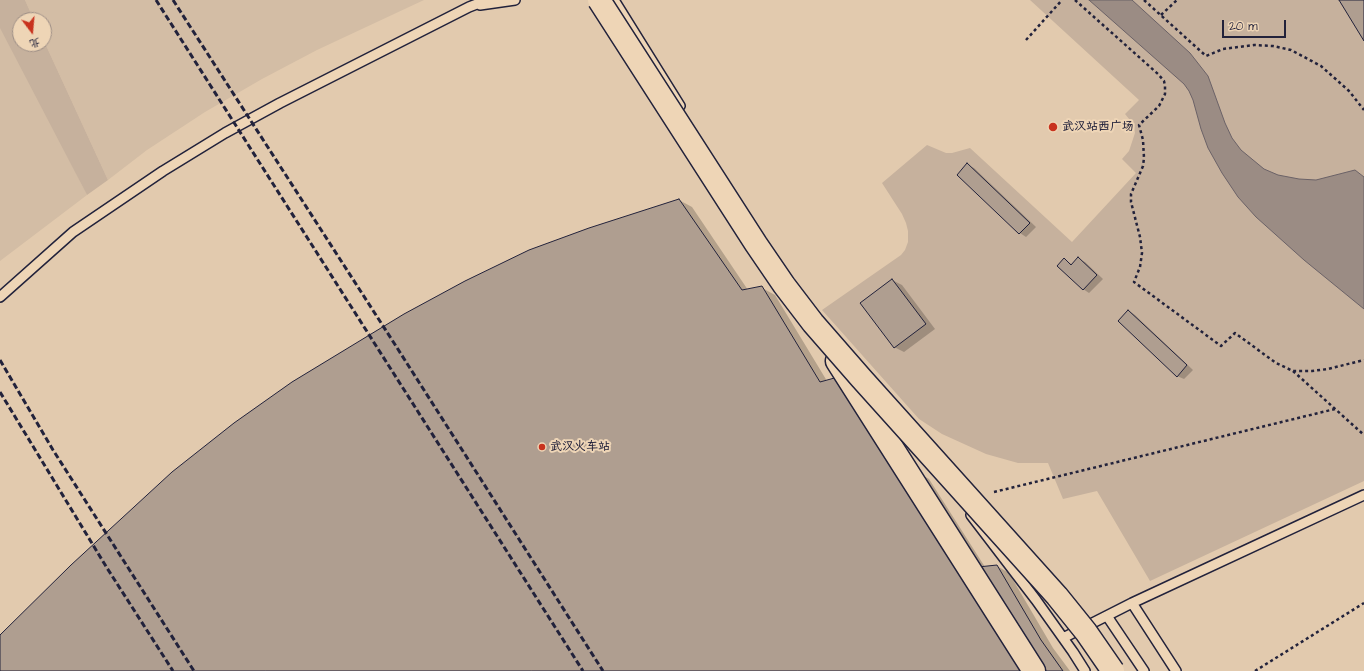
<!DOCTYPE html>
<html>
<head>
<meta charset="utf-8">
<style>
  body { margin:0 }
  #map { position:relative; width:1364px; height:671px; overflow:hidden; background:#e2caae; font-family:"Architects Daughter","LXGW WenKai TC",sans-serif }
  canvas { display:block }
  .north { position:absolute; left:12px; top:12px; width:40px; height:40px; box-sizing:border-box; background:#eed5b6; border:1px solid #9c8d85; border-radius:50%; rotate:164deg; font-size:11px; font-weight:700; line-height:16px; text-align:center; color:#22223b }
  .north::after { content:''; display:block; margin:auto; width:14px; height:18px; background:#c8321e; clip-path:polygon(50% 0,100% 100%,50% 72%,0 100%) }
  .scale { position:absolute; left:1222px; top:20px; width:64px; height:18px; box-sizing:border-box; border:2px solid #22223b; border-top:0; padding-left:5px; font-size:12px; line-height:14px; white-space:nowrap; color:#22223b; -webkit-text-stroke:3px #eed5b6; paint-order:stroke }
</style>
</head>
<body>
<div id="map">
<canvas width="1364" height="671"></canvas>
<div class="north">北</div>
<div class="scale">20 m</div>
</div>
<script>
const g = document.querySelector('canvas').getContext('2d');
g.lineJoin = 'round';
function fillPath(path, color) { g.fillStyle = color; g.fill(path, 'evenodd'); }
const shape = rows => new Path2D(rows.map(r => 'M' + r).join(''));
function strokePath(path, color, width, dash) { g.strokeStyle = color; g.lineWidth = width; g.lineCap = dash ? 'butt' : 'round'; g.setLineDash(dash || []); g.stroke(path); }
function label(font, color, halo, rows, align = 'center') {
  g.font = font + ' "Architects Daughter","LXGW WenKai TC",sans-serif'; g.lineWidth = 4; g.setLineDash([]); g.textBaseline = 'middle'; g.strokeStyle = halo; g.fillStyle = color; for (const [text, x, y, turn = 0] of rows) {
    g.save(); g.translate(x, y); g.rotate((+turn || 0) * Math.PI / 180); g.textAlign = isNaN(turn) ? turn : align; if (halo) g.strokeText(text, 0, 0); g.fillText(text, 0, 0); g.restore();
  }
}
fillPath(shape([
  [25,0,424,0,317,50,262,79,205,112,147,150,108,180,44,41,44,20,34,20],
  [0,20,87,195,0,261]
]), '#d3bda5');
fillPath(shape([
  [0,0,25,0,34,20,20,20,20,44,44,44,44,41,108,180,87,195,0,28],
  [1030,0,1364,0,1364,481,1150,581,1097,491,1063,499,1048,463,1018,463,986,454,942,434,919,419,822,310,901,255,905,250,908,242,908,231,906,223,902,214,882,183,927,145,946,153,952,153,970,148,1072,242,1136,173,1122,159,1129,151,1135,133,1134,125,1125,114,1139,100]
]), '#c6b19d');
const water = shape([
  [1089,0,1132,0,1190,53,1208,76,1225,123,1232,138,1241,150,1264,169,1278,175,1299,179,1316,180,1355,170,1364,177,1364,309,1304,260,1256,217,1238,197,1222,173,1208,148,1201,129,1193,100,1189,91,1184,84,1089,0]
]);
fillPath(water, '#9b8c84');
strokePath(water, '#6b6267', 1);
fillPath(shape([
  [967,165,974,168,1036,227,1026,237,1020,233],
  [679,200,692,207,748,290,762,288,775,295,827,381,917,472,929,479,985,567,997,566,1009,573,1053,648,1070,671,0,671,0,636],
  [1078,259,1085,262,1103,279,1089,293,1083,289,1065,260,1073,265],
  [892,280,902,285,935,329,904,352,894,347],
  [1129,311,1135,315,1193,370,1184,379,1177,376]
]), '#0003');
const building = shape([
  [1339,0,1364,0,1364,41,1339,0],
  [967,163,1030,223,1019,234,957,175,967,163],
  [679,199,742,290,762,286,820,382,838,377,978,567,997,565,1041,640,1063,671,0,671,0,635,71,565,172,472,234,423,292,382,404,314,465,281,529,250,589,228,679,199],
  [1078,257,1097,275,1083,290,1057,266,1064,258,1071,265,1078,257],
  [892,279,926,324,894,348,860,303,892,279],
  [1128,310,1187,365,1177,377,1118,321,1128,310]
]);
fillPath(building, '#af9e90');
strokePath(building, '#22223b', 1);
const service = shape([
  [614,0,680,106],
  [480,5,515,0],
  [0,297,73,232,163,171,225,133,280,103,469,7,487,0],
  [971,515,1036,600,1073,652,1085,671],
  [1132,603,1176,671],
  [1107,616,1144,671],
  [1063,638,1132,603,1364,495]
]);
const tertiary = shape([
  [837,361,1034,671]
]);
strokePath(service, '#22223b', 12);
strokePath(tertiary, '#22223b', 25);
strokePath(shape([
  [1075,0,1158,74,1164,81,1165,86,1165,94,1159,106,1139,125,1143,140,1144,158,1143,166,1131,194,1131,202,1140,237,1142,253,1140,267,1134,282,1221,346,1235,333,1276,363,1293,371,1312,371,1328,369,1364,360],
  [1144,0,1206,56,1223,49,1254,45,1273,46,1291,50,1321,66,1349,91,1364,110],
  [1161,15,1177,0],
  [1026,40,1062,0],
  [1293,371,1364,435],
  [994,492,1335,409],
  [1255,671,1364,603]
]), '#22223b', 2.5, [3, 3]);
strokePath(service, '#eed5b6', 9);
strokePath(tertiary, '#eed5b6', 22);
strokePath(shape([
  [156,0,583,671],
  [173,0,394,343,603,671],
  [0,360,53,450,194,671],
  [0,392,107,568,173,671]
]), '#22223b', 3, [6, 3]);
const tertiaryBridge = shape([
  [599,0,756,244,784,285,813,323,861,378,1057,596,1086,632,1113,671]
]);
strokePath(tertiaryBridge, '#22223b', 25, []);
strokePath(tertiaryBridge, '#eed5b6', 22);
for (const [x, y, r, color] of [
  [1053,127,5,"#c8321e"],
  [542,447,4,"#c8321e"]
]) { const dot = new Path2D(); dot.arc(x, y, r, 0, 2 * Math.PI); g.fillStyle = color; g.fill(dot); strokePath(dot, '#eed5b6', 1.5); }
label('bold 12px', '#22223b', '#eed5b6', [
  ["武汉站西广场",1062,127],
  ["武汉火车站",550,447]
], 'left');
</script>
</body>
</html>
